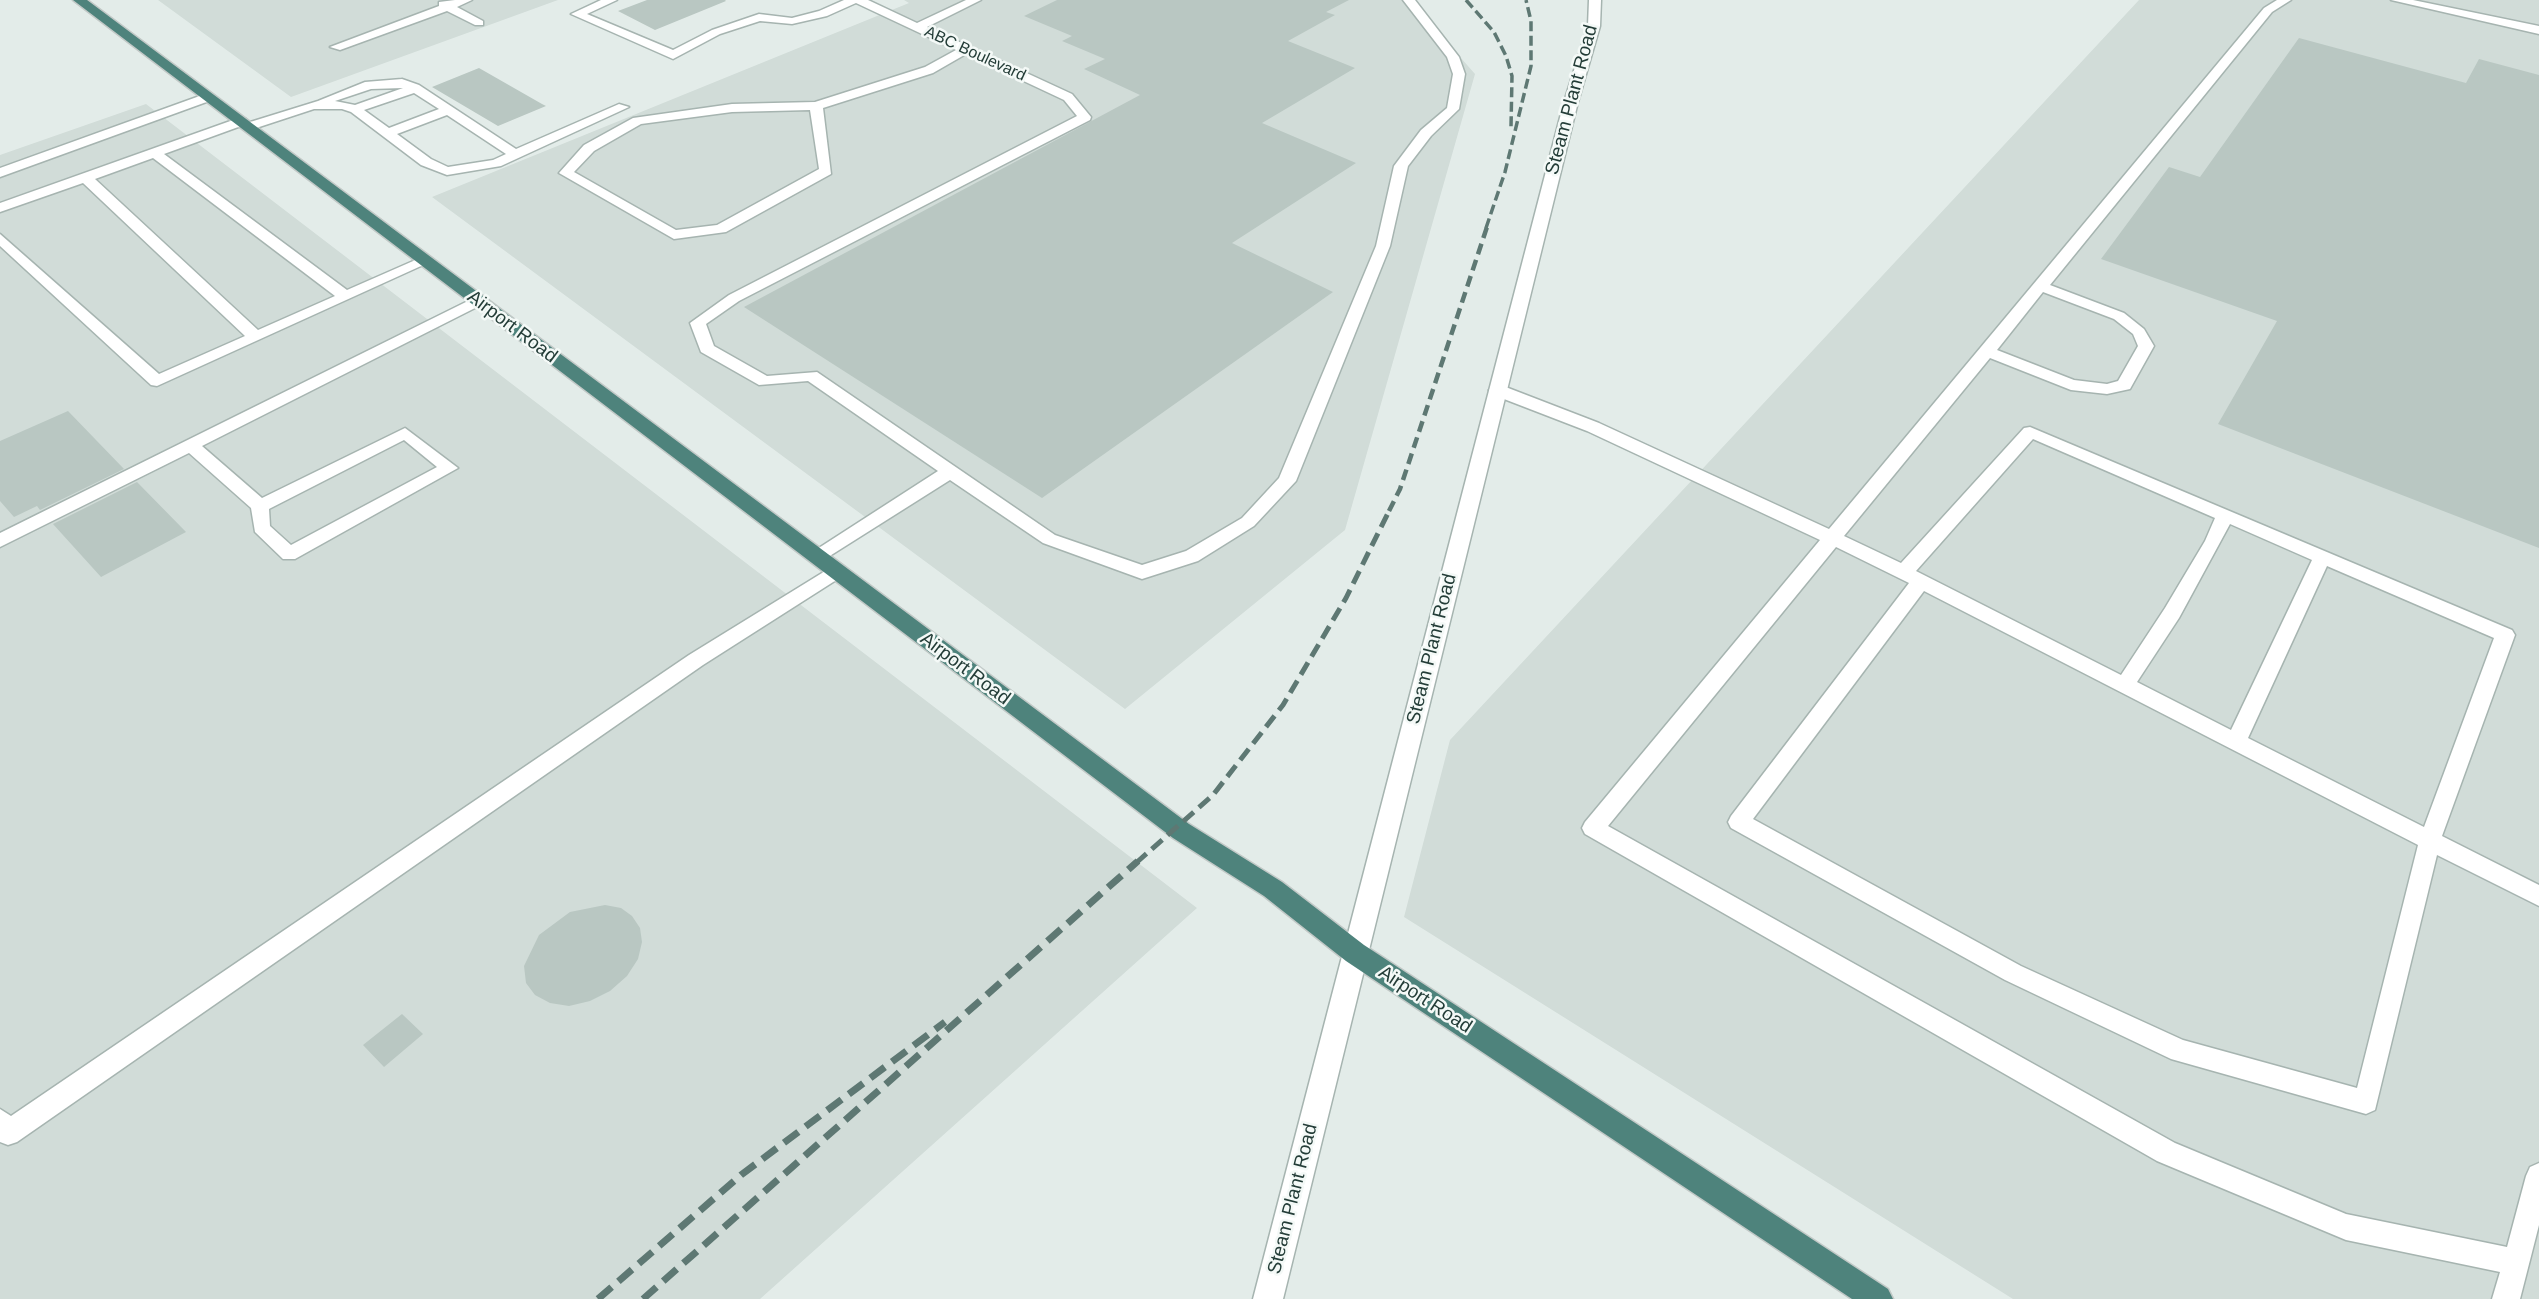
<!DOCTYPE html>
<html>
<head>
<meta charset="utf-8">
<style>
  body { margin:0 }
  canvas { display:block; background:#e3ece9 }
</style>
</head>
<body>
<canvas width="2539" height="1299"></canvas>
<script>
const g = document.querySelector('canvas').getContext('2d');
g.lineJoin = 'round';
function fillPath(path, color) { g.fillStyle = color; g.fill(path, 'evenodd'); }
const shape = rows => new Path2D(rows.map(r => 'M' + r).join(''));
function strokePath(path, color, width, dash) { g.strokeStyle = color; g.lineWidth = width; g.lineCap = dash ? 'butt' : 'round'; g.setLineDash(dash || []); g.stroke(path); }
function label(font, color, halo, rows, align = 'center') {
  g.font = font + ' Helvetica,sans-serif'; g.lineWidth = 5; g.setLineDash([]); g.textBaseline = 'middle'; g.strokeStyle = halo; g.fillStyle = color; for (const [text, x, y, turn = 0] of rows) {
    g.save(); g.translate(x, y); g.rotate((+turn || 0) * Math.PI / 180); g.textAlign = isNaN(turn) ? turn : align; if (halo) g.strokeText(text, 0, 0); g.fillText(text, 0, 0); g.restore();
  }
}
fillPath(shape([
  [158,0,558,0,291,97],
  [904,0,1410,0,1475,74,1345,530,1125,709,432,197,909,3],
  [2139,0,2539,0,2539,1299,2013,1299,1404,917,1450,740],
  [146,104,1197,908,760,1299,0,1299,0,155]
]), '#d1dcd8');
fillPath(shape([
  [647,0,725,0,726,1,655,30,618,11],
  [1057,0,1349,0,1326,12,1335,15,1288,41,1355,68,1262,123,1356,163,1232,243,1333,292,1042,498,744,307,1140,95,1084,69,1105,59,1062,41,1072,36,1024,16],
  [2299,38,2466,83,2479,59,2539,75,2539,548,2218,424,2277,321,2101,259,2169,167,2200,177],
  [479,68,542,104,546,106,498,126,432,87],
  [68,411,124,469,40,510,37,506,14,517,0,501,0,441],
  [137,482,186,532,101,577,53,524],
  [605,905,621,908,632,916,640,928,642,942,638,959,627,976,610,991,590,1001,569,1006,550,1003,535,995,526,983,524,966,539,935,570,912],
  [402,1014,423,1034,384,1067,363,1045]
]), '#b9c7c2');
const service = shape([
  [455,0,472,0,457,7,483,21,483,25,475,25,447,11,340,50,330,47,439,6,439,2,455,0],
  [601,0,617,0,587,14,673,50,712,30,759,14,792,18,819,11,844,0,868,0,917,23,966,0,981,0,927,27,1072,94,1091,117,1090,120,739,301,706,324,714,346,767,376,817,372,1055,535,1142,565,1186,551,1242,518,1279,478,1376,246,1394,166,1421,130,1447,108,1453,74,1447,57,1403,0,1415,0,1459,57,1465,74,1459,109,1431,136,1408,166,1390,246,1296,481,1254,526,1198,561,1142,579,1043,543,950,480,817,564,808,558,811,553,938,471,808,381,759,385,701,352,690,323,729,295,1077,116,1064,100,966,54,933,73,823,108,831,174,726,232,674,239,559,173,584,145,633,118,732,104,815,102,925,67,956,50,856,3,827,16,792,24,760,21,720,34,673,59,571,14,601,0],
  [810,110,819,169,717,225,676,230,574,172,594,151,641,124,732,112,810,110],
  [2277,0,2291,0,2272,12,2050,285,2124,313,2144,329,2154,346,2130,389,2107,394,2071,390,1990,358,1844,536,1901,563,2024,428,2030,427,2512,630,2515,635,2442,836,2539,885,2539,906,2437,855,2375,1110,2366,1114,2171,1059,2005,980,1731,828,1728,822,1731,816,1909,583,1836,547,1608,826,2175,1143,2346,1214,2507,1247,2526,1176,2530,1167,2539,1163,2539,1225,2520,1299,2492,1299,2500,1272,2346,1240,2157,1161,1585,834,1582,828,1585,822,1820,540,1587,431,1491,394,1489,390,1497,385,1503,386,1599,423,1829,529,2264,8,2277,0],
  [2043,292,2114,319,2133,334,2138,346,2118,381,2107,384,2074,380,1997,350,2043,292],
  [2033,439,2215,518,2205,541,2165,608,2121,675,1916,571,2033,439],
  [2230,524,2312,560,2231,730,2137,682,2179,618,2230,524],
  [2327,566,2494,638,2424,827,2248,738,2327,566],
  [1924,591,2418,845,2357,1088,2183,1040,2021,966,1753,819,1924,591],
  [2391,0,2413,0,2539,26,2539,34,2391,0],
  [402,79,419,85,516,149,619,104,629,107,501,166,447,175,421,165,351,112,342,109,314,109,247,131,241,126,164,154,347,290,420,258,425,257,432,261,157,386,151,385,0,246,0,234,159,374,245,336,83,183,0,212,0,203,236,119,246,119,247,123,318,101,365,82,402,79],
  [403,88,355,105,335,101,371,89,403,88],
  [414,93,439,109,389,128,364,110,414,93],
  [447,115,506,154,493,160,448,167,431,159,397,134,447,115],
  [153,158,335,296,258,330,95,179,153,158],
  [208,93,212,94,212,100,0,177,0,168,208,93],
  [478,296,483,298,483,304,202,446,262,498,405,428,458,468,295,559,283,559,255,532,251,508,189,453,0,547,0,533,478,296],
  [404,440,437,467,291,545,270,526,269,509,404,440],
  [835,565,844,572,841,577,703,665,17,1142,8,1145,0,1142,0,1109,11,1116,689,655,835,565]
]);
const minor = shape([
  [1589,0,1601,0,1600,26,1578,102,1283,1299,1253,1299,1564,102,1588,26,1589,0]
]);
const trunk = shape([
  [73,0,87,0,1189,824,1282,882,1364,945,1888,1289,1893,1299,1852,1299,1346,961,1264,896,1173,838,73,0]
]);
strokePath(service, '#a6b4b0', 3);
strokePath(minor, '#a6b4b0', 3);
strokePath(trunk, '#c2c9c7', 3);
fillPath(service, '#fff');
fillPath(minor, '#fff');
fillPath(trunk, '#4e837c');
strokePath(shape([
  [1466,0,1494,32,1506,56,1512,76,1511,127],
  [1486,228,1505,172,1531,66,1531,21,1526,0]
]), '#5e7873', 3.5, [10, 4.5]);
strokePath(shape([
  [1389,511,1400,489,1487,227]
]), '#5e7873', 4.5, [11, 6]);
strokePath(shape([
  [1136,863,1213,795,1283,705,1346,598,1390,509]
]), '#5e7873', 5, [14, 7]);
strokePath(shape([
  [598,1299,741,1175,945,1022],
  [643,1299,1138,861]
]), '#5e7873', 7, [18, 9]);
label('16px', '#243d38', '#f4f9f7', [
  ["ABC Boulevard",975,54,25]
]);
label('19px', '#243d38', '#f4f9f7', [
  ["Steam Plant Road",1572,100,-75],
  ["Airport Road",512,327,37],
  ["Steam Plant Road",1432,649,-76],
  ["Airport Road",965,669,37],
  ["Airport Road",1425,1000,33],
  ["Steam Plant Road",1293,1199,-76]
]);
</script>
</body>
</html>
